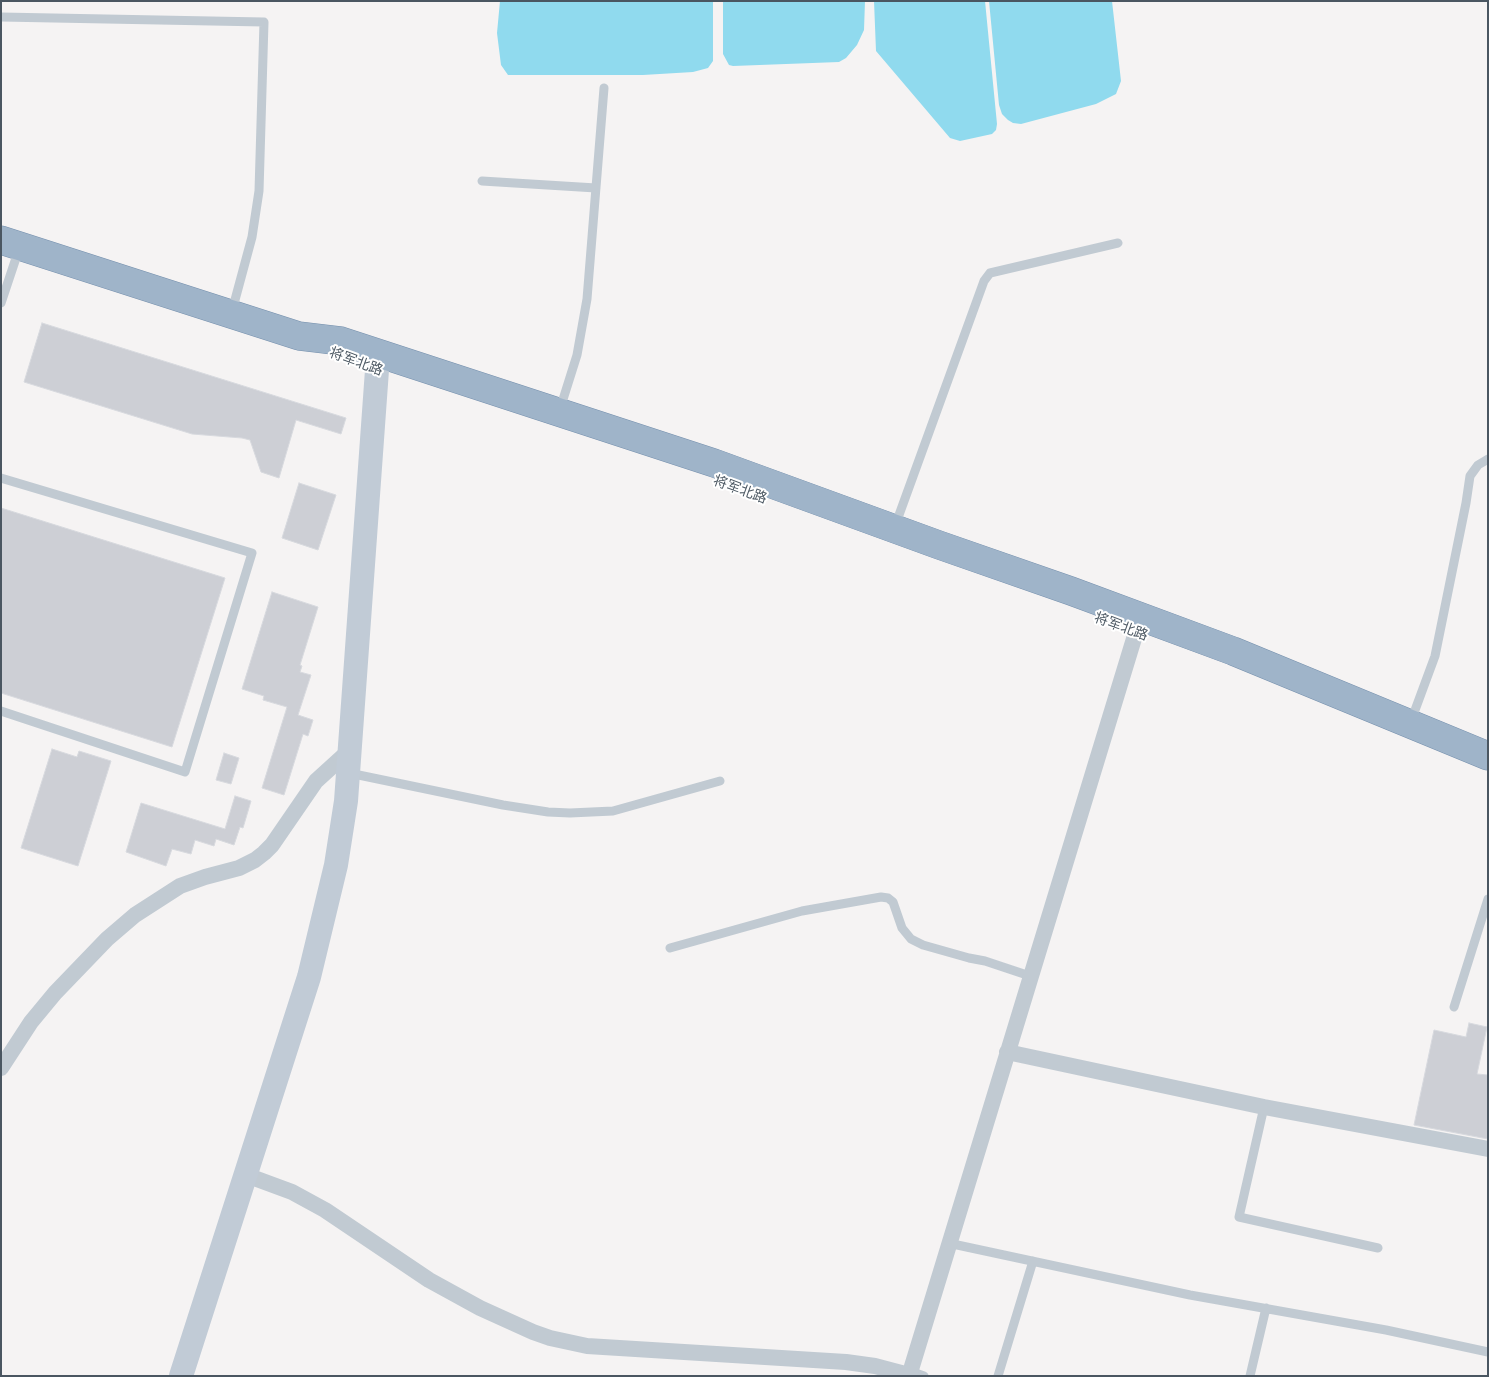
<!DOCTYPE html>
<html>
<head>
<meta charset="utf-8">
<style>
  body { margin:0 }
  #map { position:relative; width:1489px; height:1377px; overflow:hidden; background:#f5f3f3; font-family:"Fira Sans",sans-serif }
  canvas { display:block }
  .frame { position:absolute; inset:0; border:2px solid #4a5661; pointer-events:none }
</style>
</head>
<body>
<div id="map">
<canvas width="1489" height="1377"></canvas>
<div class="frame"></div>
</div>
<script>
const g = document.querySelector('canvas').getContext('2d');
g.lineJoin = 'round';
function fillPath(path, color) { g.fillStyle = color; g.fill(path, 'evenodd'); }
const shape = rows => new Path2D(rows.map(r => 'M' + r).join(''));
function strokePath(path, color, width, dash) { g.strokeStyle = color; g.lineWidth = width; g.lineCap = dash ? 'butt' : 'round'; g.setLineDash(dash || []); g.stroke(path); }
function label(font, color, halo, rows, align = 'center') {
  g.font = font + ' "Fira Sans","Noto Sans SC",sans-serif'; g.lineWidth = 4; g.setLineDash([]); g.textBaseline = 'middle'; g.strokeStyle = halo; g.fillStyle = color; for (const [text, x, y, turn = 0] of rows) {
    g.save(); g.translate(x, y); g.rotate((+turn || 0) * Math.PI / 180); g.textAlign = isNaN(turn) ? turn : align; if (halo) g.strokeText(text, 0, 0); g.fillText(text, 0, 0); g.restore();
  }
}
fillPath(shape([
  [500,1,713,1,713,61,708,68,693,72,643,75,508,75,501,65,497,33],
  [723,1,865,1,864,30,857,45,846,58,839,62,733,66,729,65,723,54],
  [874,1,985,1,997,124,996,130,992,134,960,141,950,138,876,51],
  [989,1,1112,1,1121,81,1116,94,1096,104,1021,124,1013,123,1008,120,1002,114,999,105]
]), '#90daee');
const building = shape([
  [42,323,346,418,341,434,296,420,279,478,261,472,250,440,242,438,192,434,24,382,42,323],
  [299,483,336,495,318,550,282,538,299,483],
  [1,508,225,578,172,747,1,693,1,508],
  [272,592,318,607,300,665,302,666,300,672,311,675,298,715,313,720,308,736,303,734,284,795,262,788,287,707,263,700,264,696,242,689,272,592],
  [52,749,77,757,79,751,111,761,78,866,21,848,52,749],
  [224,753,239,758,231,784,216,780,224,753],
  [235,796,251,801,243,828,240,827,234,845,216,839,214,846,195,840,191,854,172,849,166,866,126,852,141,803,225,829,235,796],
  [1469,1023,1487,1027,1477,1074,1488,1075,1488,1139,1414,1125,1434,1030,1466,1037,1469,1023]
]);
fillPath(building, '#cdcfd5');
strokePath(building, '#d7d9de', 1);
const trunk = shape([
  [1,240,299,336,341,341,714,463,939,545,1071,591,1233,651,1488,756]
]);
strokePath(trunk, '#7690ad', 29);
strokePath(shape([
  [1,17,264,22,259,191,252,237,232,311],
  [482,181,596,188],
  [1,303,19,249],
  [560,409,577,355,587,299,604,88],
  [1,478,252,553,185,772,1,711],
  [895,526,984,281,990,273,1118,243],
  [1411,721,1435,656,1466,503,1470,476,1478,465,1488,459],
  [349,773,503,805,548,812,570,813,613,811,720,781],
  [670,948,802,911,881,897,888,898,893,902,902,928,911,939,923,945,969,958,985,961,1030,976],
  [1454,1007,1488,899],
  [1264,1107,1239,1217,1378,1248],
  [948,1243,1190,1295,1386,1330,1488,1352],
  [910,1371,924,1376],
  [998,1376,1033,1261],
  [1250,1376,1266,1308]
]), '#c1cad2', 9);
strokePath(shape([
  [1007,1052,1264,1107,1488,1149],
  [1,1068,31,1022,55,993,107,939,135,915,180,886,205,877,239,868,255,860,264,853,272,845,316,781,349,751],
  [246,1175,292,1192,325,1210,429,1280,480,1308,533,1332,550,1338,587,1346,846,1362,875,1366,909,1375],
  [909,1376,1136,632]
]), '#c1cad2', 16);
strokePath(shape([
  [181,1376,309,977,336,865,346,801,377,370]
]), '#c1cbd6', 24);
strokePath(trunk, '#9fb4c9', 28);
label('14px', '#4a5661', '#fff', [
  ["将军北路",356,362,20],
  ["将军北路",740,490,20],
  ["将军北路",1121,627,20]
]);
</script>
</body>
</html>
